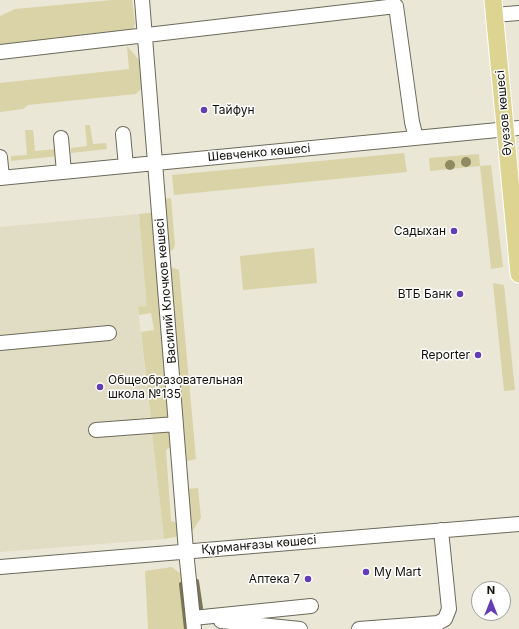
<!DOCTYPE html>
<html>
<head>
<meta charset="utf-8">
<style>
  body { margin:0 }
  #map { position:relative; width:519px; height:629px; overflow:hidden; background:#eae7d6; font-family:Inter,sans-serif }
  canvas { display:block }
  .north { position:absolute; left:471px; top:581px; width:40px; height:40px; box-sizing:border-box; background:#fff; border:1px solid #9f9f9d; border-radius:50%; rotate:0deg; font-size:11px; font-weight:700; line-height:16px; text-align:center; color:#100f09 }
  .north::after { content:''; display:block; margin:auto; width:14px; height:18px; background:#623db5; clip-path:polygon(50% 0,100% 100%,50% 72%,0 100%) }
</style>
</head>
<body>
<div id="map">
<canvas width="519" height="629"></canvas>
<div class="north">N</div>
</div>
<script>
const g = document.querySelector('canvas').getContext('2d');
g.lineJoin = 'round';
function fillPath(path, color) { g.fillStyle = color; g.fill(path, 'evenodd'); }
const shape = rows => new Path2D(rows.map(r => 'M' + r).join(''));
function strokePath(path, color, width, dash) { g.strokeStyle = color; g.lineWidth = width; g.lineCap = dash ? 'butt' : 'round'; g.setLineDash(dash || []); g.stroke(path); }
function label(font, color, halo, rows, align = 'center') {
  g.font = font + ' Inter,sans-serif'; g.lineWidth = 3; g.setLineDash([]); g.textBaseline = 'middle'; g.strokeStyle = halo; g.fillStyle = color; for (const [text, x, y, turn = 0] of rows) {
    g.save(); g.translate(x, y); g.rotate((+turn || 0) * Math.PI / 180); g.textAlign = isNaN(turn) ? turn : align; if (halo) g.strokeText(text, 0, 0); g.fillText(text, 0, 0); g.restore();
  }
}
fillPath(shape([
  [139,214,148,306,138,308,164,539,0,552,0,227]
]), '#e0ddc4');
fillPath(shape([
  [112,0,132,0,135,24,133,29,126,32,0,48,0,16,15,9],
  [127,46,141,62,141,89,136,94,28,105,23,109,0,112,0,83,129,69],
  [85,125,90,125,93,144,106,143,107,149,71,153,71,148,87,146],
  [25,130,33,130,35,151,57,149,58,156,11,161,11,156,27,155],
  [404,153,407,172,174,195,172,175],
  [479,154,480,166,491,165,503,267,491,269,480,166,430,171,429,158],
  [171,198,175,245,173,250,166,252,162,199],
  [157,212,171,417,151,420,141,332,154,330,151,313,139,315,138,307,147,306,139,214],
  [314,248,317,283,243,290,240,256],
  [168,266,179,270,196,459,184,462],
  [493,283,504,285,515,390,504,391],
  [172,430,173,445,166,450,171,521,178,523,180,536,164,539,152,432],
  [198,488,201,518,191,533,188,489],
  [172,567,182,575,188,629,148,629,145,571]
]), '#d9d3a7');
strokePath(shape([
  [197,581,201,608],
  [181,584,186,629]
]), '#7a7554', 4);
const minor = shape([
  [142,0,186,551,194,629],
  [494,15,519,13],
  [0,52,396,6,412,122,416,138],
  [123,134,126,166],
  [61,138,64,172],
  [0,157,2,178],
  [0,178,519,128],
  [0,343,109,333],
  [96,430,176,424],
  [0,567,519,524],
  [193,618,311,606],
  [221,621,300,629],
  [359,629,438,623,445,619,449,609,441,530]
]);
const major = shape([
  [493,0,519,274]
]);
strokePath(minor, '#6c6a5b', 16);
strokePath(major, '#fff', 19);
strokePath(minor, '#fff', 14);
strokePath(major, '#ddd492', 17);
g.fillStyle = '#8f8a61';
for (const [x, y] of [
  [466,162],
  [450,165]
]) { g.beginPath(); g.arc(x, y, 5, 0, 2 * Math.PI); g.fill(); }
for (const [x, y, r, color] of [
  [204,110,4,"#623db5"],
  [454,231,4,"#623db5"],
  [460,294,4,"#623db5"],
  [478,355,4,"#623db5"],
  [100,387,4,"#623db5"],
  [366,572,4,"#623db5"],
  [308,579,4,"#623db5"]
]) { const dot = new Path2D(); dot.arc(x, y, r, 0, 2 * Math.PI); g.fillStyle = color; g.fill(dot); strokePath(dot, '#fff', 1.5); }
label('12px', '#100f09', '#fff', [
  ["Тайфун",212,110,"left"],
  ["Садыхан",446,231],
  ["ВТБ Банк",452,294],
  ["Reporter",470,355],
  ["Общеобразовательная",108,380,"left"],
  ["школа №135",108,394,"left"],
  ["My Mart",374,572,"left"],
  ["Аптека 7",300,579]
], 'right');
label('12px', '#100f09', '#fff', [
  ["Әуезов көшесі",504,113,-95],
  ["Шевченко көшесі",259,153,-5],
  ["Василий Клочков көшесі",166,291,-95],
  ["Құрманғазы көшесі",259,545,-5]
]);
</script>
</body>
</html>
